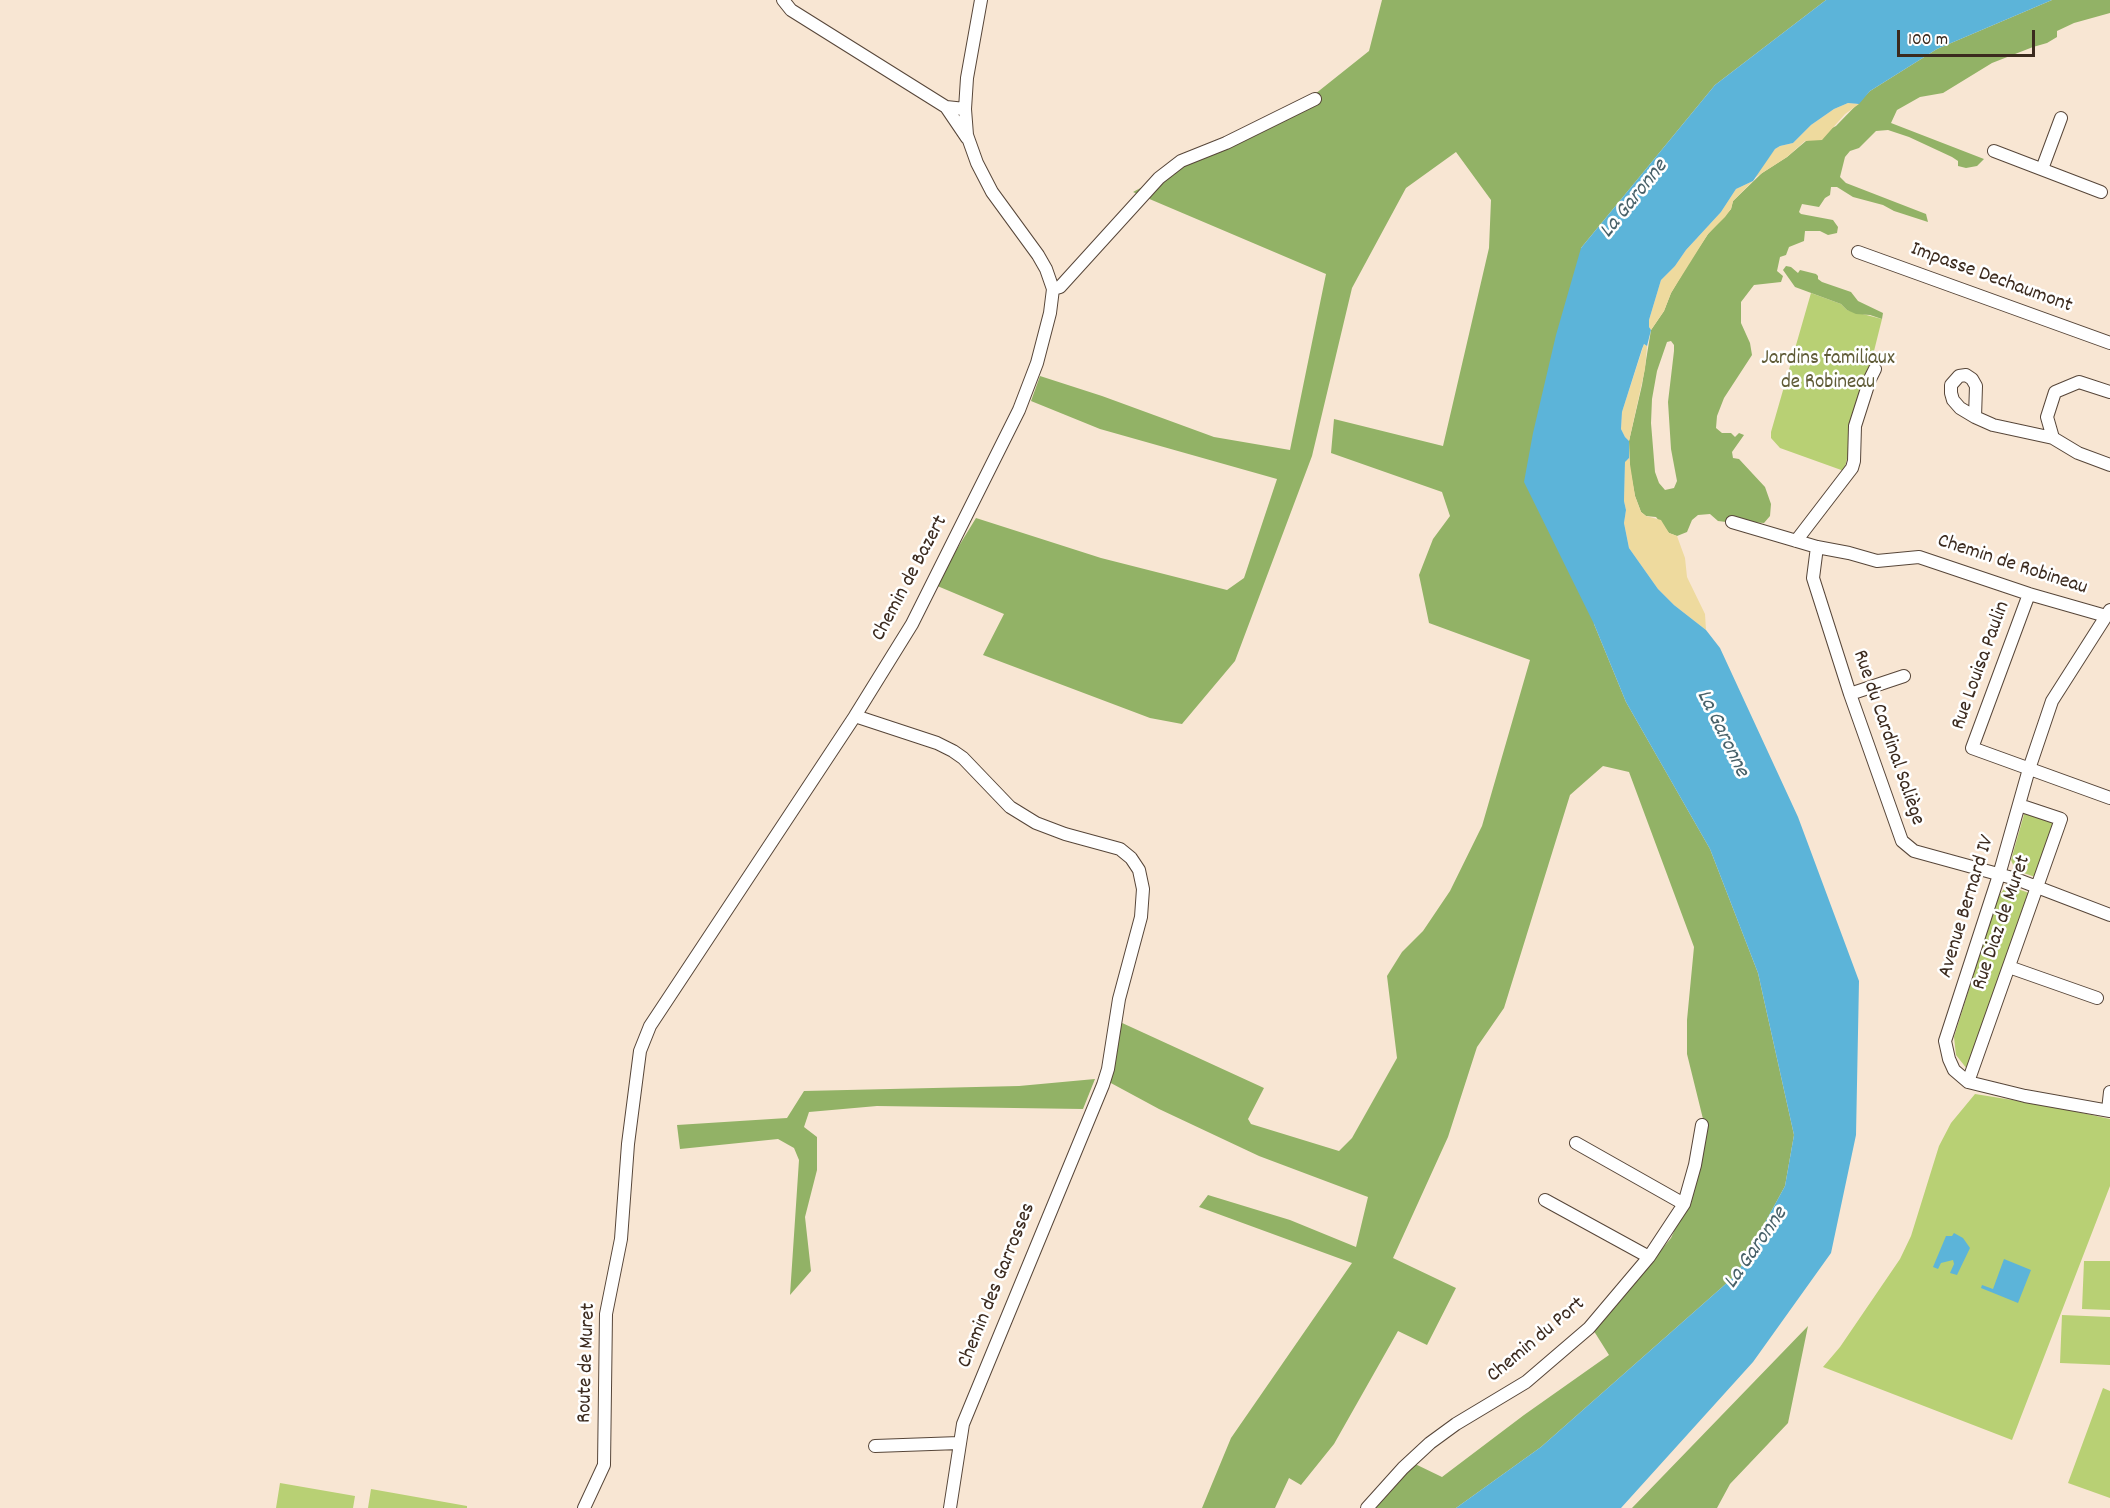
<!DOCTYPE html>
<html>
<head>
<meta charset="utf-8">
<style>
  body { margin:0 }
  #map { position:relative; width:2110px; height:1508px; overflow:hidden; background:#f8e6d3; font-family:Dekko,sans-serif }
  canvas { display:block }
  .scale { position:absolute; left:1897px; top:30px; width:138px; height:27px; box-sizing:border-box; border:3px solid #3b2a1e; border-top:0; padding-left:8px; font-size:18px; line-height:21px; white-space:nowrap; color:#3b2a1e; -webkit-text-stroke:4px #fff; paint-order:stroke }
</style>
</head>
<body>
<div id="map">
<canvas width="2110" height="1508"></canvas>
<div class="scale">100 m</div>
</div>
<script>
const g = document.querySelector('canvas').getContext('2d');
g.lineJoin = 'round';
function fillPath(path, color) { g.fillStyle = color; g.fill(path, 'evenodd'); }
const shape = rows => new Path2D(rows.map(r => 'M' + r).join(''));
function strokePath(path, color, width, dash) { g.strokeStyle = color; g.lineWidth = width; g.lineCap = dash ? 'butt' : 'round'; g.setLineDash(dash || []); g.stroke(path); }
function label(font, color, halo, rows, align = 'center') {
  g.font = font + ' Dekko,sans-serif'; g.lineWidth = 5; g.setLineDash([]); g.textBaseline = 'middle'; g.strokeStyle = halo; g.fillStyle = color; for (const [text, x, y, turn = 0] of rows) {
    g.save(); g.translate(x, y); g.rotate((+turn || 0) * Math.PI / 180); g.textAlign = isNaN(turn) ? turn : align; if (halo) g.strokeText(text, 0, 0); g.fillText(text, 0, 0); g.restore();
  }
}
fillPath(shape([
  [1811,293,1841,304,1847,310,1882,319,1844,471,1780,448,1771,438,1771,432],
  [2025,811,2054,823,2035,877,2018,871,2014,867,2011,860],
  [2012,887,2029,893,1967,1069,1956,1055,1954,1037,1998,897,2004,889],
  [1975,1094,2050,1106,2110,1119,2110,1186,2012,1440,1823,1367,1840,1347,1900,1259,1911,1236,1939,1146,1951,1123],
  [2084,1261,2110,1261,2110,1310,2082,1309],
  [2062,1315,2110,1317,2110,1365,2060,1363],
  [2103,1388,2110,1391,2110,1498,2068,1483],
  [280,1483,355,1496,353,1508,276,1508],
  [371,1489,467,1506,467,1508,368,1508]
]), '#b8d074');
fillPath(shape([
  [1382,0,1826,0,1715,85,1581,248,1594,624,1626,702,1710,849,1758,973,1794,1135,1785,1186,1737,1274,1541,1447,1456,1508,1371,1508,1413,1463,1442,1477,1524,1415,1609,1355,1592,1328,1620,1300,1671,1238,1692,1192,1705,1127,1687,1054,1687,1020,1694,947,1629,772,1603,766,1570,795,1504,1008,1477,1047,1448,1137,1393,1258,1456,1288,1427,1345,1398,1331,1334,1444,1301,1485,1289,1478,1275,1508,1202,1508,1231,1438,1352,1263,1199,1207,1208,1195,1290,1220,1356,1247,1368,1197,1259,1156,1159,1109,1109,1082,1120,1022,1264,1088,1248,1119,1251,1124,1339,1151,1352,1138,1397,1058,1387,976,1402,952,1423,931,1450,891,1482,826,1530,660,1429,623,1419,575,1433,539,1450,516,1442,492,1331,453,1334,419,1443,446,1489,248,1491,200,1456,152,1406,188,1352,288,1312,456,1235,661,1182,724,1150,718,983,655,1004,614,935,585,976,518,1101,558,1227,590,1244,578,1277,479,1100,429,1031,401,1040,376,1102,396,1214,437,1290,450,1326,274,1133,192,1310,98,1369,51],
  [2052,0,2110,0,2110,13,2074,23,2057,31,2057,37,2047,43,2033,47,1992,63,1943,93,1920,97,1897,110,1891,123,1984,159,1977,166,1966,168,1958,166,1958,161,1952,157,1909,137,1888,130,1876,131,1859,148,1850,151,1845,157,1840,177,1846,183,1926,214,1928,222,1894,211,1883,205,1853,197,1837,187,1831,187,1830,195,1825,198,1819,207,1802,204,1799,212,1801,214,1833,220,1838,227,1837,233,1828,235,1820,231,1805,231,1804,241,1789,247,1786,255,1780,257,1777,271,1783,276,1781,282,1754,285,1741,302,1741,323,1750,343,1752,355,1724,398,1717,416,1716,428,1722,433,1731,433,1735,437,1739,433,1744,435,1732,452,1733,458,1739,459,1765,487,1771,504,1770,516,1764,523,1737,521,1726,522,1718,521,1710,514,1698,515,1692,520,1687,532,1677,536,1669,533,1656,517,1646,516,1641,512,1635,496,1630,469,1629,441,1642,385,1651,330,1664,311,1671,293,1688,264,1708,234,1731,209,1733,201,1762,173,1787,157,1806,141,1836,126,1870,91,1937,49],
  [1671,341,1674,345,1674,351,1668,402,1671,449,1677,481,1674,488,1665,490,1659,483,1655,472,1651,423,1652,399,1657,371,1667,342],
  [1786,266,1791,267,1798,273,1800,270,1816,274,1818,276,1818,279,1822,282,1851,292,1858,301,1883,313,1882,319,1870,315,1856,314,1847,310,1841,304,1795,287,1783,270],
  [1095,1079,1083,1109,877,1106,809,1112,804,1127,817,1137,817,1170,805,1217,811,1271,790,1295,799,1160,794,1148,778,1139,680,1149,677,1125,787,1118,804,1091,1019,1086],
  [1808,1326,1788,1423,1730,1484,1717,1508,1632,1508]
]), '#92b266');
fillPath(shape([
  [1848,103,1859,104,1845,114,1822,140,1805,141,1787,157,1756,177,1757,172,1775,149,1780,146,1793,143,1811,125,1834,109],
  [1753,181,1733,201,1731,209,1725,217,1708,234,1671,293,1664,311,1651,330,1649,327,1649,320,1661,280,1675,266,1686,250,1721,212,1736,189],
  [1644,344,1647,346,1645,369,1629,441,1625,437,1621,429,1622,412],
  [1629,458,1635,496,1641,512,1646,516,1661,520,1669,533,1677,536,1685,558,1687,577,1705,614,1706,630,1674,605,1658,589,1629,548,1624,523,1626,510,1624,501,1625,461]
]), '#eeda9e');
fillPath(shape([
  [1826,0,2052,0,1937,49,1870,91,1859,104,1848,103,1834,109,1811,125,1793,143,1780,146,1775,149,1753,181,1736,189,1721,212,1686,250,1675,266,1661,280,1649,320,1649,327,1651,330,1647,346,1644,344,1642,349,1622,412,1621,429,1625,437,1629,441,1629,458,1625,462,1624,501,1626,510,1624,523,1629,548,1658,589,1674,605,1706,630,1720,648,1798,817,1859,981,1856,1135,1831,1253,1753,1362,1621,1508,1456,1508,1541,1447,1737,1274,1785,1186,1794,1135,1758,973,1710,849,1626,702,1594,624,1524,482,1533,433,1556,335,1581,248,1715,85],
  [1954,1233,1963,1238,1970,1248,1957,1275,1950,1273,1954,1264,1953,1260,1941,1263,1938,1269,1933,1267,1946,1236,1952,1236],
  [2004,1259,2031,1270,2018,1303,1981,1288,1982,1285,1993,1289]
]), '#5cb4d9');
const minor = shape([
  [783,0,791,10,946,107,965,109],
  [946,107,967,138],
  [1994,151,2101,192],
  [2042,169,2061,118],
  [1858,252,2110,343],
  [1053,289,1060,287,1159,178,1181,161,1226,143,1315,99],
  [2110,392,2079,382,2055,392,2047,417,2053,438,2078,453,2110,465],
  [1975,417,1976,386,1972,379,1966,375,1959,376,1951,385,1951,393,1953,400,1960,408,1975,417,1993,425,2053,438],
  [1732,522,1817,547,1849,553,1877,561,1919,557,2029,594,2106,616],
  [1796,541,1852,468,1854,461,1855,426,1870,379,1875,369],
  [1817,547,1813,578,1850,694,1902,841,1914,851,2016,879,2110,915],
  [2029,594,1972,748,2110,798],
  [2110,610,2052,701,2029,769,1999,875,1945,1041,1949,1059,1954,1070,1968,1082,2025,1096,2110,1111],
  [1850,694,1904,676],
  [855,716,937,743,953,751,963,758,1010,807,1036,823,1065,834,1120,849,1131,858,1139,870,1143,889,1141,917,1119,999,1108,1069,1103,1085,963,1424,950,1508],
  [2009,967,2097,998],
  [1968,1082,2061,819,2019,805],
  [2108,1110,2110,1092],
  [1576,1143,1684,1204],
  [1545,1200,1649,1257],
  [875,1446,959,1443],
  [584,1508,604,1465,606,1314,621,1239,628,1144,640,1051,650,1026,855,716,912,624,1019,410,1037,363,1050,313,1053,289,1046,269,1038,255,992,192,977,163,967,135,965,109,967,78,981,0],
  [1367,1508,1403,1468,1430,1443,1456,1424,1526,1382,1589,1328,1649,1257,1684,1204,1695,1165,1702,1125]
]);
strokePath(minor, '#574639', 14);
strokePath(minor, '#fff', 12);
label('21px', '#3b2a1e', '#fff', [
  ["Impasse Dechaumont",1991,279,20],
  ["Chemin de Robineau",2012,566,18],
  ["Chemin de Bazert",911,579,-62],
  ["Rue Louisa Paulin",1982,666,-70],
  ["Rue du Cardinal Saliège",1887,738,71],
  ["Avenue Bernard IV",1968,907,-73],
  ["Rue Diaz de Muret",2003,923,-71],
  ["Chemin des Garrosses",998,1286,-68],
  ["Chemin du Port",1537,1341,-40],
  ["Route de Muret",588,1363,-88]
]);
label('21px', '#605c38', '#fff', [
  ["Jardins familiaux",1828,360],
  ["de Robineau",1828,384]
]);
label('italic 22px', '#486169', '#fff', [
  ["La Garonne",1635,200,-51],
  ["La Garonne",1721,734,64],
  ["La Garonne",1757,1249,-55]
]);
</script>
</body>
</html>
